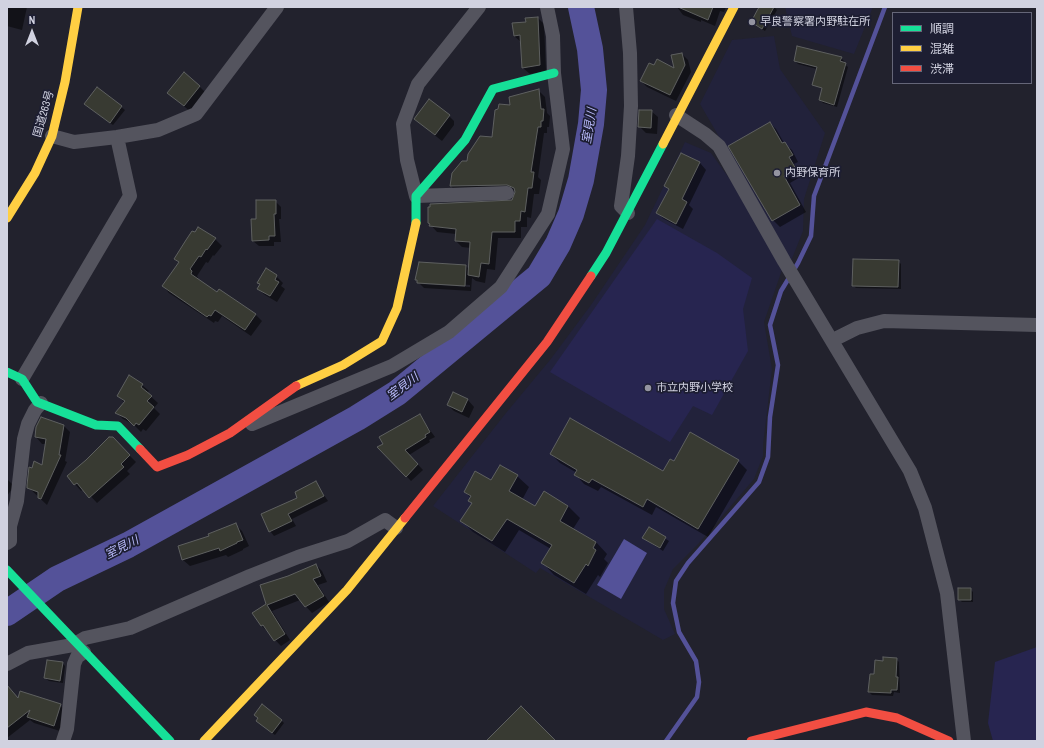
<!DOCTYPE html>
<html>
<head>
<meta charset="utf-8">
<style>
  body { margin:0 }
  #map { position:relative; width:1044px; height:748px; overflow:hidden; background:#22222d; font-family:"Archivo Narrow","Noto Sans JP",sans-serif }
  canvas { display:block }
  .frame { position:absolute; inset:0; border:8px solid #d1d2e0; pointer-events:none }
  .legend { position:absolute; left:892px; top:12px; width:140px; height:72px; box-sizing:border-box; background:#1d1e32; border:1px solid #656678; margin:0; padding:5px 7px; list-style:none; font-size:12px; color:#d1d2e0 }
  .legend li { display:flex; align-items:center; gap:8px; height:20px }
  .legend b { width:20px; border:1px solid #656678 }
  .north { position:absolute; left:12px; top:12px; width:40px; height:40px; -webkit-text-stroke:3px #1d1e32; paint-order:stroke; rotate:0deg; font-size:11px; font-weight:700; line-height:16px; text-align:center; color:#d1d2e0 }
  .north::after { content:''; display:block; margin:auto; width:14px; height:18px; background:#d1d2e0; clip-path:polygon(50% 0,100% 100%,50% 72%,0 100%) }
</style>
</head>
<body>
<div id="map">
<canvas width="1044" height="748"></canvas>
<div class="frame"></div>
<ul class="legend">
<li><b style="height:5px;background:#16e098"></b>順調</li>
<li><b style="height:5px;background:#ffcf43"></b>混雑</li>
<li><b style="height:5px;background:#f24e42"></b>渋滞</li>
</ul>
<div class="north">N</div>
</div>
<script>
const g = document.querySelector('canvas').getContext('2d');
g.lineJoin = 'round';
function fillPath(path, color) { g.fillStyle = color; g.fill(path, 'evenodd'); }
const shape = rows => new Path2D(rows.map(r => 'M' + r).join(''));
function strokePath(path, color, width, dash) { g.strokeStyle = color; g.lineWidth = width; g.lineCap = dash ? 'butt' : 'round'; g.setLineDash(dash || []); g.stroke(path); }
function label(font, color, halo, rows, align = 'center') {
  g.font = font + ' "Archivo Narrow","Noto Sans JP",sans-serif'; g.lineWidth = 3.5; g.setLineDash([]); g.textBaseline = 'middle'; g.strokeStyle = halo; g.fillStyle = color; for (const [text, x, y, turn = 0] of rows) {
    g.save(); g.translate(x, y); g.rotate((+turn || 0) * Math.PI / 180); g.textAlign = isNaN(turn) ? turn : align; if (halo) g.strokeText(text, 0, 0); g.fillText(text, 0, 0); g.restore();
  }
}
fillPath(shape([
  [785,7,873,7,854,54,792,36],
  [774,36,780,69,825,133,804,199,803,231,791,261,700,104,732,40],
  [685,142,711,153,734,185,783,267,764,322,772,369,763,445,763,456,754,479,699,543,673,569,664,590,664,609,675,634,663,640,540,568,536,573,433,506,506,413,550,360,591,305,645,225]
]), '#22223b');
fillPath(shape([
  [657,219,717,253,752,278,743,309,748,351,712,415,693,406,670,442,550,372],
  [1037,647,1037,741,993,741,988,723,995,662]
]), '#272550');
fillPath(shape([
  [624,539,647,553,621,599,597,585]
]), '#545299');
fillPath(shape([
  [7,7,27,7,22,30,7,26],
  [677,7,726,7,724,12,720,11,715,26,701,20,701,22,683,15],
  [756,7,774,7,777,10,765,31,752,22,758,11],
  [538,18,544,24,546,71,530,74,523,68,521,42,514,36,527,23],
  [682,54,688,60,691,72,676,101,647,87,641,81,654,67,675,70],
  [841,58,844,61,843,63,848,67,837,107,823,103,820,100,823,89,813,84,817,69,798,64,795,61],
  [199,86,206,93,191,112,168,93],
  [97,88,125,110,113,125,88,107],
  [538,90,545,97,547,113,550,116,549,127,547,127,547,133,544,133,538,177,541,180,539,194,534,194,531,218,527,217,527,227,521,227,521,238,498,238,495,270,487,269,485,283,476,281,472,278,471,291,424,288,416,280,466,266,469,269,471,248,462,247,456,241,456,234,437,232,429,223,512,201,516,192,514,191,457,193,451,186,453,173,468,162,493,138,511,106],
  [422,282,470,285,470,287,422,284],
  [651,111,658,117,657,134,646,133,639,126],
  [447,114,454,121,454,125,442,141,422,125],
  [770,123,776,129,784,143,792,150,798,162,794,164,802,176,790,183,806,212,780,227,773,220,730,146],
  [681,154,700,163,706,170,689,205,693,209,683,229,664,219,657,213,669,190,665,186],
  [275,201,281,207,281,219,279,219,281,242,274,242,274,246,259,246,253,241,257,220],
  [215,239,222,246,214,256,213,255,208,263,206,262,197,276,198,278,197,280,217,294,255,314,262,321,251,336,222,316,218,322,215,321,214,323,169,293,163,286,179,263,175,259],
  [898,261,901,264,901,289,856,288,853,285],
  [276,276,283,283,281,286,285,289,277,302,265,295,258,289,261,285,258,283],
  [142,385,149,391,147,393,158,403,154,408,160,414,146,431,143,429,141,432,133,424,123,419,117,413,125,403,118,396],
  [453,393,468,400,474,407,469,418,454,411,448,405],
  [419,415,435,437,429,440,430,442,409,455,423,470,411,481,379,447],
  [64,426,70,432,65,461,67,462,47,505,28,487,32,469,43,466,46,444,42,444,36,437],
  [112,438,136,462,127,471,130,474,97,503,84,489,81,491,68,476],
  [551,454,663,472,674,463,738,461,747,470,708,537,656,507,652,515,601,487,598,491,584,484,576,475,577,473,560,463],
  [517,476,529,487,522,500,535,508,544,493,568,506,580,518,573,529,596,542,607,554,604,559,608,563,600,577,598,575,586,594,554,575,543,563,551,549,519,530,505,552,473,532,462,521,473,504,470,501,471,498,465,492,491,482],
  [7,479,14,486,7,496],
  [315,482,328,501,292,519,296,526,274,536,270,531,299,498],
  [235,524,242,531,249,546,243,549,243,550,228,557,226,555,190,566,183,560,210,537],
  [649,528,669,541,663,551,643,538],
  [316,565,322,571,327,582,318,585,329,602,312,613,300,600,272,611,290,640,281,646,262,626,253,613,267,604,289,577],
  [970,589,973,592,973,602,962,602,959,599],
  [896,659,899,662,900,693,894,692,893,696,872,695,869,692,875,675,884,662],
  [62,663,65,666,63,683,49,681,45,678],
  [7,688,18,699,21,693,61,706,66,711,60,731,34,723,30,720,7,738],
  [281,720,284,723,275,735,260,724]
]), '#0007');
strokePath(shape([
  [666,741,697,697,699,682,696,661,679,632,673,603,676,581,688,563,759,482,768,457,770,417,778,365,770,325,781,291,798,263,811,236,814,196,885,7]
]), '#545299', 4.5);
strokePath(shape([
  [7,613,57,579,128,545,357,418,397,393,539,276,558,244,571,214,581,180,591,124,594,90,590,49,581,7]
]), '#545299', 26);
const building = shape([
  [678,7,713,7,708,20,678,7],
  [759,7,774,7,762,29,751,22,759,7],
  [538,17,540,65,522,68,520,35,514,36,512,23,526,22,525,18,538,17],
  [797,46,842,57,840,61,846,63,834,105,819,100,822,88,812,85,817,67,794,61,797,46],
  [682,53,685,65,670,95,640,81,649,63,654,65,657,59,674,68,671,55,682,53],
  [184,72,200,86,184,106,167,93,184,72],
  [97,87,122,106,110,123,84,104,97,87],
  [539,89,541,109,544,109,543,121,541,121,541,127,538,127,531,172,534,172,532,188,528,188,525,212,521,211,520,221,515,221,515,232,492,232,489,264,481,263,479,277,468,275,470,242,455,241,456,229,429,226,430,224,428,223,428,207,430,207,430,204,512,200,515,192,514,188,507,185,450,186,452,173,462,161,467,161,468,154,480,136,492,137,495,110,498,109,499,104,510,105,509,97,539,89],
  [429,99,450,115,435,135,414,119,429,99],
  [639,110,652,110,651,128,638,127,639,110],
  [770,122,782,143,785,142,793,155,789,157,796,169,784,176,800,205,772,221,728,146,770,122],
  [681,153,700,162,682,199,687,202,676,224,656,213,669,189,664,186,681,153],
  [256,200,276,200,276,214,274,214,275,236,269,236,269,240,252,241,251,219,256,219,256,200],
  [198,227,216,238,207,250,206,249,201,257,199,256,190,269,192,271,191,274,217,292,219,289,256,314,245,330,215,310,211,316,209,315,207,317,162,286,179,262,174,259,186,240,192,231,195,232,198,227],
  [853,259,899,260,898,287,852,286,853,259],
  [419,262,466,265,465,286,417,283,417,280,415,280,419,262],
  [266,268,277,275,275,280,279,282,270,296,257,289,260,284,257,283,266,268],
  [129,375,143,384,141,387,152,396,147,401,154,407,139,425,136,423,134,426,126,418,115,413,125,401,117,396,129,375],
  [453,392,468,399,462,412,447,405,453,392],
  [420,414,430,432,425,435,426,437,405,450,418,464,406,477,377,447,383,444,379,437,420,414],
  [41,417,64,425,59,455,61,455,41,499,38,498,38,492,27,488,27,485,29,467,32,468,34,461,42,465,46,439,35,437,36,427,41,417],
  [570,418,663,471,670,459,674,461,690,432,739,460,698,529,647,499,643,507,592,479,589,483,574,475,577,470,550,454,570,418],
  [109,437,113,437,130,455,121,464,124,467,89,498,77,483,74,485,67,476,86,460,109,437],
  [500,465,518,475,509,491,535,506,544,491,568,506,560,521,596,542,593,548,596,550,588,566,586,564,574,583,541,563,552,545,507,519,492,541,460,521,472,503,468,501,471,496,464,492,475,471,491,480,500,465],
  [316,481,324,496,288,514,292,521,269,532,261,514,297,498,295,492,316,481],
  [236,523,243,540,237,542,237,543,220,551,219,548,182,560,178,546,209,536,208,534,236,523],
  [649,527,666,537,660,548,642,538,649,527],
  [316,564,321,576,313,579,324,596,305,607,295,594,267,605,285,634,274,641,263,625,261,626,252,613,266,604,260,585,288,576,316,564],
  [958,588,971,588,971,600,958,600,958,588],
  [883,657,897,658,896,677,898,677,897,690,891,690,891,693,868,692,870,674,874,674,875,660,883,661,883,657],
  [47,660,63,662,60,681,44,678,47,660],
  [7,685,18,698,20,691,61,704,54,726,27,717,30,710,7,728,7,685],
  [262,704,282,720,272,733,256,721,258,718,254,715,262,704],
  [521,706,556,741,486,741,521,706]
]);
fillPath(building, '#383a32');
strokePath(building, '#5e6060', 1);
strokePath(shape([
  [479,7,418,84,403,124,407,160,416,196,507,193],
  [626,7,630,53,631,106,628,156,621,206,628,213],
  [676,115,705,134,719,146,784,261,910,471,925,508,947,593,964,741],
  [52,136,74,142,117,137,158,130,196,114,277,7],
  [833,340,857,328,884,321,1037,325],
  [22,379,130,196,117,137],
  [252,424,392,366,449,332,501,287,548,214,563,149,554,73,553,36,547,7],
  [7,543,10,541,10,526,17,501,24,439,28,424,35,410,41,403],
  [7,664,28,653,73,645,85,638,130,628,250,576,298,557,348,541,385,520,396,528],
  [63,741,67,729,74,664,77,657,84,652]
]), '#54545e', 14);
strokePath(shape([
  [416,223,416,196,465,140,493,89,554,73],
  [591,276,606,253,663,144],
  [7,372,22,379,37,402,96,425,118,426,140,449],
  [7,570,170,741]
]), '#16e098', 9);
strokePath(shape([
  [663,144,734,7],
  [7,218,35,173,52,136,65,82,78,7],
  [296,386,343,365,382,341,397,308,416,223],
  [204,741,347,590,405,518]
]), '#ffcf43', 9);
strokePath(shape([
  [140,449,157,467,188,455,230,433,296,386],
  [405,518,547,342,591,276],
  [751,741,866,712,897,718,949,741]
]), '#f24e42', 9);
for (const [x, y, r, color] of [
  [752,22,4,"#9494a1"],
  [777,173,4,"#9494a1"],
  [648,388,4,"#9494a1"]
]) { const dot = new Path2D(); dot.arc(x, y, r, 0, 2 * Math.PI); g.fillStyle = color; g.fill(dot); strokePath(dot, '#1d1e32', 1.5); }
label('11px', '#d1d2e0', '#1d1e32', [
  ["早良警察署内野駐在所",760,22],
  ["内野保育所",785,173],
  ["市立内野小学校",656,388]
], 'left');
label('11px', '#d1d2e0', '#1d1e32', [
  ["国道263号",44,114,-74]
]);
label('italic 12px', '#b8bafa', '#1d1e32', [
  ["室見川",590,126,-81],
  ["室見川",403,387,-37],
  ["室見川",122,548,-27]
]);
</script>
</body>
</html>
